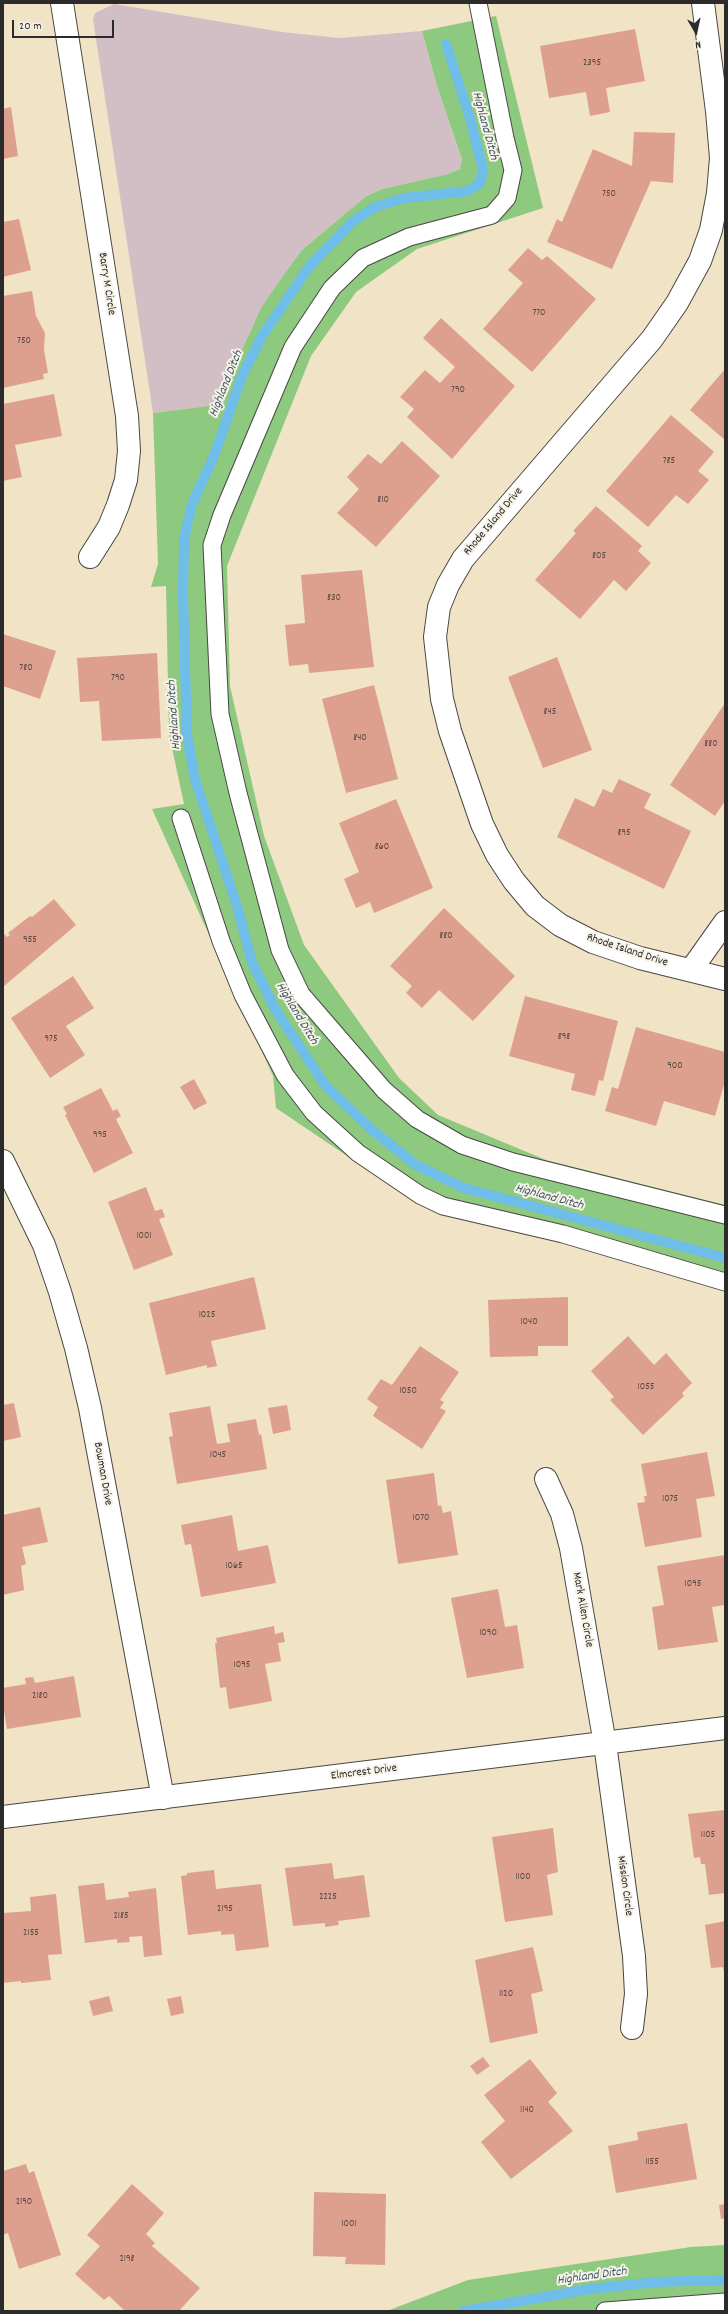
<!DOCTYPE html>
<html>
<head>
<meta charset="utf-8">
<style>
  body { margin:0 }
  #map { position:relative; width:728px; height:2314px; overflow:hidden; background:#f1e3c6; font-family:Dekko,sans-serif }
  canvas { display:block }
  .frame { position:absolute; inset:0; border:4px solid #2b2b2b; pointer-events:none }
  .north { position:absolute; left:676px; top:12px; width:40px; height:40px; -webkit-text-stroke:3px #f7f3e8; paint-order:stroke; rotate:171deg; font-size:11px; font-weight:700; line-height:16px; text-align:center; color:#2b2b2b }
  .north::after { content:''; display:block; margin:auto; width:14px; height:18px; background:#2b2b2b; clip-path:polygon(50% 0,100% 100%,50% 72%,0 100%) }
  .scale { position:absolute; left:12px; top:20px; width:102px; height:18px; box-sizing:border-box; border:2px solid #2b2b2b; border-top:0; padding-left:5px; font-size:12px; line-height:14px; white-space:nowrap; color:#2b2b2b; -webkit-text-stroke:3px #f7f3e8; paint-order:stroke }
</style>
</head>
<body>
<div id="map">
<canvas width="728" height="2314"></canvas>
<div class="frame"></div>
<div class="north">N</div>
<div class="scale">20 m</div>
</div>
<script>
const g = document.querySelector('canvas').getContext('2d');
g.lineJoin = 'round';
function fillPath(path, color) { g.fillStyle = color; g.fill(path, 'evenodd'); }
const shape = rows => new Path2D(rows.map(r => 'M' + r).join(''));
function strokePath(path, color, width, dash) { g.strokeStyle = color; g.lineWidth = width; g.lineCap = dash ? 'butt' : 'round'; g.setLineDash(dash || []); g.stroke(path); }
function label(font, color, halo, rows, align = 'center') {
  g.font = font + ' Dekko,sans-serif'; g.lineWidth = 4; g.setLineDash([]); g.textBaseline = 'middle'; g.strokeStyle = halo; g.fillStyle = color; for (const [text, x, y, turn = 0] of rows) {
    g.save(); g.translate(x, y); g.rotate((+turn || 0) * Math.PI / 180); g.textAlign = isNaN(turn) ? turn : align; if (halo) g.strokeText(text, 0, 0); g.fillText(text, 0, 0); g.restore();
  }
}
fillPath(shape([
  [114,4,282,32,339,38,422,31,437,86,462,161,460,169,448,174,382,189,365,197,302,250,262,306,219,400,208,406,153,413,93,19,95,13]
]), '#d2bec5');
fillPath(shape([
  [496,16,543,208,417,249,356,292,311,356,227,566,230,686,264,836,304,945,399,1078,438,1115,546,1160,725,1205,725,1290,399,1191,276,1108,273,1076,152,809,184,804,169,734,166,586,151,587,158,564,153,413,208,406,219,400,262,306,283,276,302,250,365,197,382,189,448,174,460,169,462,160,437,86,422,31],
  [725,2245,725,2311,387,2311,468,2280,691,2247]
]), '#8dc97f');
strokePath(shape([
  [446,44,470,118,483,170,480,183,468,191,404,198,375,207,352,222,309,267,262,336,242,376,214,456,192,504,184,539,183,595,187,734,195,779,237,906,252,962,275,1009,325,1085,372,1130,416,1165,464,1188,725,1258],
  [463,2311,590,2289,656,2282,725,2280]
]), '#6fbde9', 10);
fillPath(shape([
  [635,29,645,81,606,88,610,112,590,116,586,92,549,98,540,46],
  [11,107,18,156,3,159,3,109],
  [634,132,675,133,673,183,651,181,612,269,547,242,557,219,562,222,593,149,632,166],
  [19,219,31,270,3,277,3,222],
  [528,248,542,260,547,256,596,299,532,372,483,329,523,283,508,270],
  [32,291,36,316,45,333,44,350,48,373,43,374,44,379,3,388,3,296],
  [441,318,515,386,452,459,407,417,414,409,400,397,425,370,440,383,455,367,423,338],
  [725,369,725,440,690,410],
  [54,394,62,436,15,445,22,477,3,481,3,404],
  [671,415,714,452,698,471,709,480,688,504,676,495,648,527,606,491],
  [402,441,440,476,376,547,337,513,359,489,347,477,368,454,381,464],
  [596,506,642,546,638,551,651,563,626,591,614,580,580,619,535,580,576,533,573,531],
  [362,570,374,667,309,673,308,664,289,666,285,625,305,623,301,575],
  [3,634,56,651,40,699,3,686],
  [157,653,161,738,102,741,99,701,80,702,77,658],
  [557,657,592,750,543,768,508,677],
  [374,685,398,779,346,793,322,699],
  [725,703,725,801,715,816,670,785],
  [619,779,651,794,644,808,691,831,664,889,557,837,575,798,594,807,603,789,612,793],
  [396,799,433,888,374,913,370,902,356,908,344,879,359,872,339,823],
  [54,899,76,925,3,987,3,933,7,937,10,935,8,933,30,916,32,917],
  [444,908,515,976,473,1021,439,990,422,1008,406,993,412,986,390,966],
  [73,976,94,1008,66,1026,85,1055,50,1078,11,1018],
  [525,996,618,1021,603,1081,599,1080,595,1096,571,1090,575,1074,509,1056],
  [636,1027,725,1052,725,1081,715,1116,664,1101,656,1126,605,1111,612,1087,618,1089],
  [194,1079,207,1103,194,1110,180,1087],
  [101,1088,113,1111,117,1109,121,1116,116,1119,133,1153,94,1173,65,1115,67,1114,63,1107],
  [146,1187,155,1211,162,1209,165,1217,159,1219,173,1255,134,1270,108,1202],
  [254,1277,266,1329,211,1341,217,1366,207,1368,207,1365,166,1375,149,1303],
  [568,1297,568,1346,538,1346,538,1356,490,1357,488,1300],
  [628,1336,654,1365,666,1353,692,1383,682,1393,684,1396,643,1435,610,1400,614,1397,591,1371],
  [420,1346,459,1372,440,1400,444,1402,440,1408,446,1411,422,1449,373,1416,378,1407,367,1399,381,1379,392,1385],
  [14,1403,21,1437,3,1441,3,1405],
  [287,1405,291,1430,273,1434,268,1408],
  [210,1406,217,1444,230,1442,227,1424,256,1419,259,1435,261,1434,267,1469,177,1484,169,1437,173,1436,169,1413],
  [707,1452,715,1496,696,1499,702,1537,645,1547,637,1503,645,1502,644,1496,647,1496,641,1464],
  [434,1473,438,1506,441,1505,443,1513,451,1511,458,1555,398,1564,386,1480],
  [40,1507,48,1542,22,1547,26,1564,21,1566,24,1590,3,1595,3,1515],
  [232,1515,238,1551,268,1545,276,1583,201,1597,191,1544,185,1545,181,1525],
  [725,1555,725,1605,712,1607,718,1642,658,1650,652,1607,664,1605,657,1566],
  [498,1589,505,1627,517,1625,524,1668,467,1678,451,1598],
  [274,1626,275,1634,283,1632,285,1642,278,1643,281,1661,265,1664,272,1701,229,1709,226,1687,220,1688,215,1643,217,1643,216,1638],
  [74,1676,81,1717,7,1729,3,1705,3,1688,26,1684,25,1678,33,1677,35,1683],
  [725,1810,725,1893,709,1895,705,1864,701,1864,700,1857,694,1858,688,1814],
  [553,1828,558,1872,547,1875,553,1915,505,1922,492,1837],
  [332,1863,334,1879,364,1875,370,1917,338,1921,339,1925,325,1927,325,1923,293,1926,285,1868],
  [214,1870,216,1889,261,1884,269,1947,236,1951,234,1934,221,1935,221,1931,188,1935,181,1876,187,1875,187,1873],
  [104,1883,106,1900,129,1897,128,1892,156,1888,162,1955,144,1957,142,1936,129,1937,130,1942,117,1943,117,1939,85,1943,78,1886],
  [56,1894,62,1954,48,1955,51,1980,21,1983,21,1981,3,1983,3,1913,31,1911,30,1897],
  [725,1921,725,1972,724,1972,723,1967,711,1968,705,1925],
  [533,1947,543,1991,531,1994,538,2033,490,2043,475,1960],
  [109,1996,113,2011,93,2016,89,2001],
  [181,1996,184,2013,171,2016,167,1999],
  [483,2057,490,2066,477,2075,470,2066],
  [530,2059,557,2093,548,2102,573,2131,511,2179,481,2142,505,2121,484,2095],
  [687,2123,697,2179,616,2193,608,2146,638,2140,637,2132],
  [26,2164,29,2173,34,2171,61,2255,19,2269,8,2233,3,2235,3,2171],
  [132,2184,164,2213,146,2234,155,2243,152,2246,200,2288,179,2311,125,2311,109,2296,104,2300,75,2274,100,2246,87,2235],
  [314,2192,386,2194,385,2265,345,2264,346,2257,313,2256],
  [725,2204,725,2218,721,2219,719,2205]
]), '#dda08e');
const service = shape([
  [478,3,505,138,513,170,507,198,492,215,409,237,363,258,332,288,293,347,222,515,212,545,220,714,238,793,280,950,301,994,384,1090,417,1119,462,1145,513,1162,725,1215],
  [181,818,221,941,243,995,285,1075,314,1113,358,1153,420,1195,443,1206,563,1234,725,1282],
  [605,2311,725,2302]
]);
const minor = shape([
  [62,3,127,416,129,451,126,480,118,505,109,527,90,557],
  [703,3,717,111,721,158,718,193,711,230,700,261,677,303,652,339,463,559,448,585,439,607,435,637,442,699,450,731,482,824,497,855,514,881,535,906,560,925,593,942,640,958,725,979],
  [691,970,725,922],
  [3,1161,44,1245,60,1292,76,1348,90,1408,163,1798],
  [546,1479,562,1514,571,1548,605,1744,634,1956,636,1994,632,2028]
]);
const tertiary = shape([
  [3,1817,725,1728]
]);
strokePath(service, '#494742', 19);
strokePath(minor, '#494742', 24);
strokePath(tertiary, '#494742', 24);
strokePath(service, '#fff', 17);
strokePath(minor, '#fff', 22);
strokePath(tertiary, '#fff', 22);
label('10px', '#584844', null, [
  ["2395",592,64],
  ["750",609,195],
  ["770",539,314],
  ["750",24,342],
  ["790",458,391],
  ["785",669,462],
  ["810",383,501],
  ["805",599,557],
  ["830",334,599],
  ["780",26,669],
  ["790",118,679],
  ["845",550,713],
  ["840",360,739],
  ["880",711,745],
  ["895",624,834],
  ["860",382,848],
  ["880",446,937],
  ["955",30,941],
  ["898",564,1038],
  ["975",51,1040],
  ["900",675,1067],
  ["995",100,1136],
  ["1001",144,1237],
  ["1025",207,1316],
  ["1040",529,1323],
  ["1055",646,1388],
  ["1050",408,1392],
  ["1045",218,1456],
  ["1075",670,1500],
  ["1070",421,1519],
  ["1065",234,1567],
  ["1095",693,1585],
  ["1090",488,1634],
  ["1095",242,1666],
  ["2180",40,1697],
  ["1105",708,1836],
  ["1100",523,1878],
  ["2225",328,1898],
  ["2195",225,1910],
  ["2185",121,1917],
  ["2155",31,1934],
  ["1120",506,1995],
  ["1140",527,2111],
  ["1155",652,2163],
  ["2190",24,2203],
  ["1001",349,2225],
  ["2198",127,2260]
]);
label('12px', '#2b2b2b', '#f7f3e8', [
  ["Barry M Circle",106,284,81],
  ["Rhode Island Drive",494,522,-50],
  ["Rhode Island Drive",627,951,18],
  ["Bowman Drive",102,1474,80],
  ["Mark Allen Circle",582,1610,80],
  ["Elmcrest Drive",364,1773,-7],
  ["Mission Circle",624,1886,82]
]);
label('italic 13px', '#3f5764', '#f7f3e8', [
  ["Highland Ditch",484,126,75],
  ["Highland Ditch",227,384,-68],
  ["Highland Ditch",175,715,-94],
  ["Highland Ditch",296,1014,59],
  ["Highland Ditch",549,1198,15],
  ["Highland Ditch",592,2277,-8]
]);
</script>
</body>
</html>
